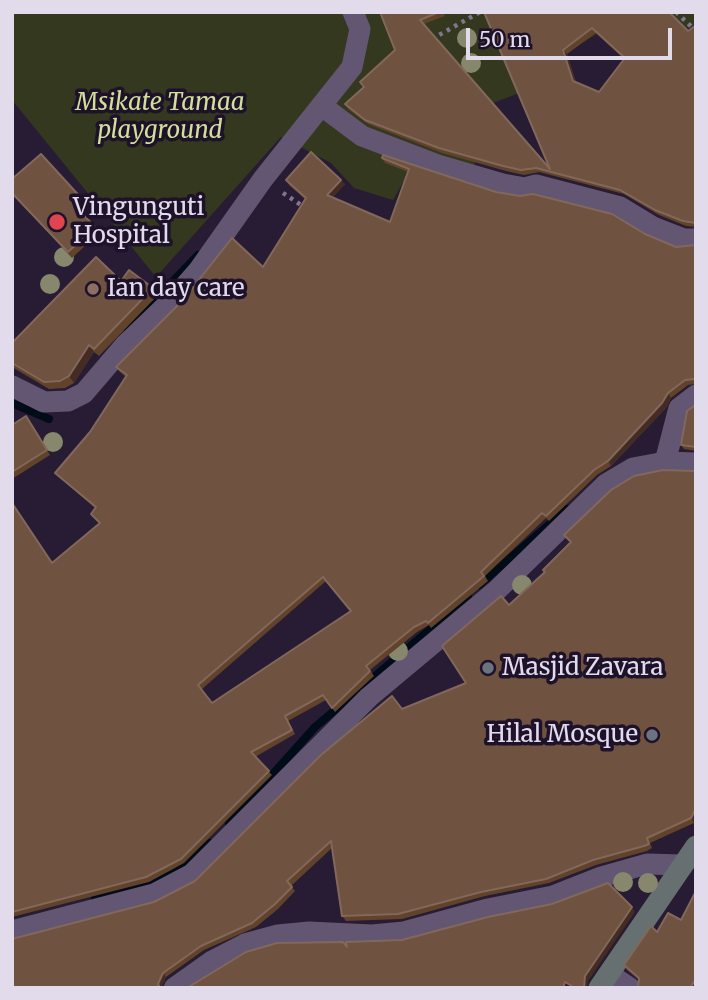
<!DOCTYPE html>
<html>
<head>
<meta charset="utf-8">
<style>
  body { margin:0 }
  #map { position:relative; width:708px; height:1000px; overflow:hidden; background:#271c34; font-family:Merriweather,serif }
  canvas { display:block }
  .frame { position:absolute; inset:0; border:14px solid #e2dbec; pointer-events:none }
  .scale { position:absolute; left:466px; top:28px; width:206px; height:32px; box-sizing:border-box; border:4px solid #e2dbec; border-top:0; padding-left:9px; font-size:21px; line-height:24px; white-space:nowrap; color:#e2dbec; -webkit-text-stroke:5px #1d122a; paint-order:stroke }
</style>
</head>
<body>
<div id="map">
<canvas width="708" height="1000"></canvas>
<div class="frame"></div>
<div class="scale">50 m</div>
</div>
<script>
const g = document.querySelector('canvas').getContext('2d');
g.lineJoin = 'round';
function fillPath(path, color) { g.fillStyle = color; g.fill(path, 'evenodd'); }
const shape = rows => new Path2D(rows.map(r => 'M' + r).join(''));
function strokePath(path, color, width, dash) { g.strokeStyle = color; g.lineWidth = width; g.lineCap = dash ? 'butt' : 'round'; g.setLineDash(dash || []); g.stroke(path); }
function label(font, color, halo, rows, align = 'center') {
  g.font = font + ' Merriweather,serif'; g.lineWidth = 7; g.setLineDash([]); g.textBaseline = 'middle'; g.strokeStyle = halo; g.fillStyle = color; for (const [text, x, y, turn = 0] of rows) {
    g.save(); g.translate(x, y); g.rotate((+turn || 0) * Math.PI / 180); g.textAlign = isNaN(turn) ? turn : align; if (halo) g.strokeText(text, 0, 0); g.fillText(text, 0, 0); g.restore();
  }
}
fillPath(shape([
  [12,12,696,12,696,24,674,36,614,24,539,68,535,87,488,105,474,166,415,162,393,200,354,188,331,163,281,137,156,277,12,100]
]), '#33381e');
strokePath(shape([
  [127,329,198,255],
  [12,403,49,419],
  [479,585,567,509],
  [229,823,315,727,468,597],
  [95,899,170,875,210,843]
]), '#000c17', 8);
strokePath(shape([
  [676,12,696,31],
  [432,39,480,12],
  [283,193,304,207]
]), '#80778c', 4.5, [3.5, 5]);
strokePath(shape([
  [322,106,362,136,438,165,503,184,525,188,536,185,620,207,653,227,684,239,696,239],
  [12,386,44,402,68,401,84,393,125,345,176,296,198,271,263,179,352,67,360,29,353,12],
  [665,462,679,408,696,395],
  [12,931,154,894,192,874,369,697,497,590,606,484,633,468,665,462,696,463],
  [609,974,630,988],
  [174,988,212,961,245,944,278,935,309,932,372,935,404,932,488,909,553,896,601,877,647,864,683,865]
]), '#625673', 21);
strokePath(shape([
  [599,988,696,846]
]), '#677071', 21);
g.fillStyle = '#86876c';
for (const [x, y] of [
  [467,38],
  [471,63],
  [64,257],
  [50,284],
  [53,442],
  [522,585],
  [398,651],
  [623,882],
  [648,883]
]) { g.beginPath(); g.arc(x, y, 10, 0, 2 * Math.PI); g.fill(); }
fillPath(shape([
  [380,12,443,12,445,16,424,24,550,169,484,12,688,31,696,25,696,227,686,226,659,215,624,194,539,172,524,175,506,171,442,153,368,124,348,109,345,104,364,87,395,50],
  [596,33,624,59,599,92,576,82,567,54],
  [382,158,645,234,676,247,696,245,696,384,688,385,671,398,666,408,611,466,597,475,549,521,546,518,485,576,488,581,431,628,429,625,417,632,370,670,374,676,335,712,326,700,288,721,295,734,255,757,272,775,184,863,149,882,12,917,12,502,52,562,100,524,91,514,95,508,59,477,55,473,90,432,126,377,120,372,116,367,263,267,305,199,289,185,286,180,345,184,333,197,390,222,408,172,385,163],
  [326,581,350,611,212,703,202,689],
  [12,179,84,201,87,206,81,212,99,233,72,258,12,194],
  [121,281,153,288,158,295,99,356,94,352,74,383,65,388,49,389,12,367,12,343],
  [696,406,696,451,684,449,681,445],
  [26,416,50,455,12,479,12,425],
  [611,490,694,823,650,843,652,848,647,851,596,865,549,883,485,896,402,919,346,921,342,916,332,848,291,886,295,891,278,909,256,927,204,950,166,977,161,988,154,902,195,881,402,709,466,683,509,605,545,573,543,570,571,543,564,535],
  [681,920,696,988,639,980,627,970,624,965,657,932]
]), '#61422a');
fillPath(shape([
  [563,50,567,54,577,86,573,81],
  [341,180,345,184,331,200,327,195],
  [89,345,94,352,74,383,69,376],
  [668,393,671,398,666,408,611,466,608,461],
  [696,808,696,820,694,823,691,818],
  [632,907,635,912,588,981,587,988,584,988,585,976],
  [163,973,166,977,161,988,160,988,158,984],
  [696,979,696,988,690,988]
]), '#442c25');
const building = shape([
  [380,12,439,12,420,20,550,169,484,12,669,12,688,31,696,25,696,223,683,221,655,210,620,190,536,168,521,170,503,166,439,148,365,120,345,104,364,87,360,82,395,50,380,12],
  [592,28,625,58,599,92,573,81,563,50,592,28],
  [311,152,341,180,327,195,390,222,409,169,382,158,383,155,496,192,520,196,533,194,612,214,645,234,676,247,696,245,696,379,685,380,668,393,662,403,608,461,594,470,546,516,542,513,481,572,484,576,428,623,426,621,414,627,366,666,370,671,332,708,323,695,285,716,292,730,251,752,269,771,181,859,146,877,12,912,12,503,52,563,100,523,91,514,96,507,55,473,90,432,127,375,116,367,183,300,232,238,263,267,306,198,286,180,311,152],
  [323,577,351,611,212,703,198,685,323,577],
  [41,154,84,201,76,207,95,227,68,252,12,193,12,179,41,154],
  [96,257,121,281,129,270,153,288,94,349,89,345,69,376,60,381,44,382,12,363,12,343,96,257],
  [694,406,696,406,696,447,681,445,687,411,694,406],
  [26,416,47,450,12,472,12,425,26,416],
  [663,470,693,471,696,470,696,808,691,818,647,838,649,844,644,846,593,860,546,879,481,892,398,914,342,916,331,841,287,881,292,887,275,904,252,923,201,946,163,973,158,984,160,988,12,988,12,939,154,902,195,881,321,755,392,696,402,709,466,683,442,646,501,596,509,605,545,572,543,570,571,542,564,535,611,490,634,476,663,470],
  [608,883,632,907,585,976,584,988,575,988,565,982,563,988,187,988,246,952,277,943,343,942,347,947,346,942,402,940,488,917,552,904,608,883],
  [696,891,696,979,690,988,638,988,639,978,624,965,651,926,657,932,668,913,681,920,696,891]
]);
fillPath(building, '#6f523f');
strokePath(building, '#81685a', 2);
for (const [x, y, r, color] of [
  [57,222,9,"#e0444e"],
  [93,289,7,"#8d6e63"],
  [488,668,7,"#6b7280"],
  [652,735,7,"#6b7280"]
]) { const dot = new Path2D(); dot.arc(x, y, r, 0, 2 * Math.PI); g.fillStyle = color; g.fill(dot); strokePath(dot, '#1d122a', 2.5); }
label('italic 24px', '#d3df99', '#1d122a', [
  ["Msikate Tamaa",160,103],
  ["playground",160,131]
]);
label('24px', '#e2dbec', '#1d122a', [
  ["Vingunguti",73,208],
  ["Hospital",73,236],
  ["Ian day care",107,289],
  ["Masjid Zavara",502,668],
  ["Hilal Mosque",638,735,"right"]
], 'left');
</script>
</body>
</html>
